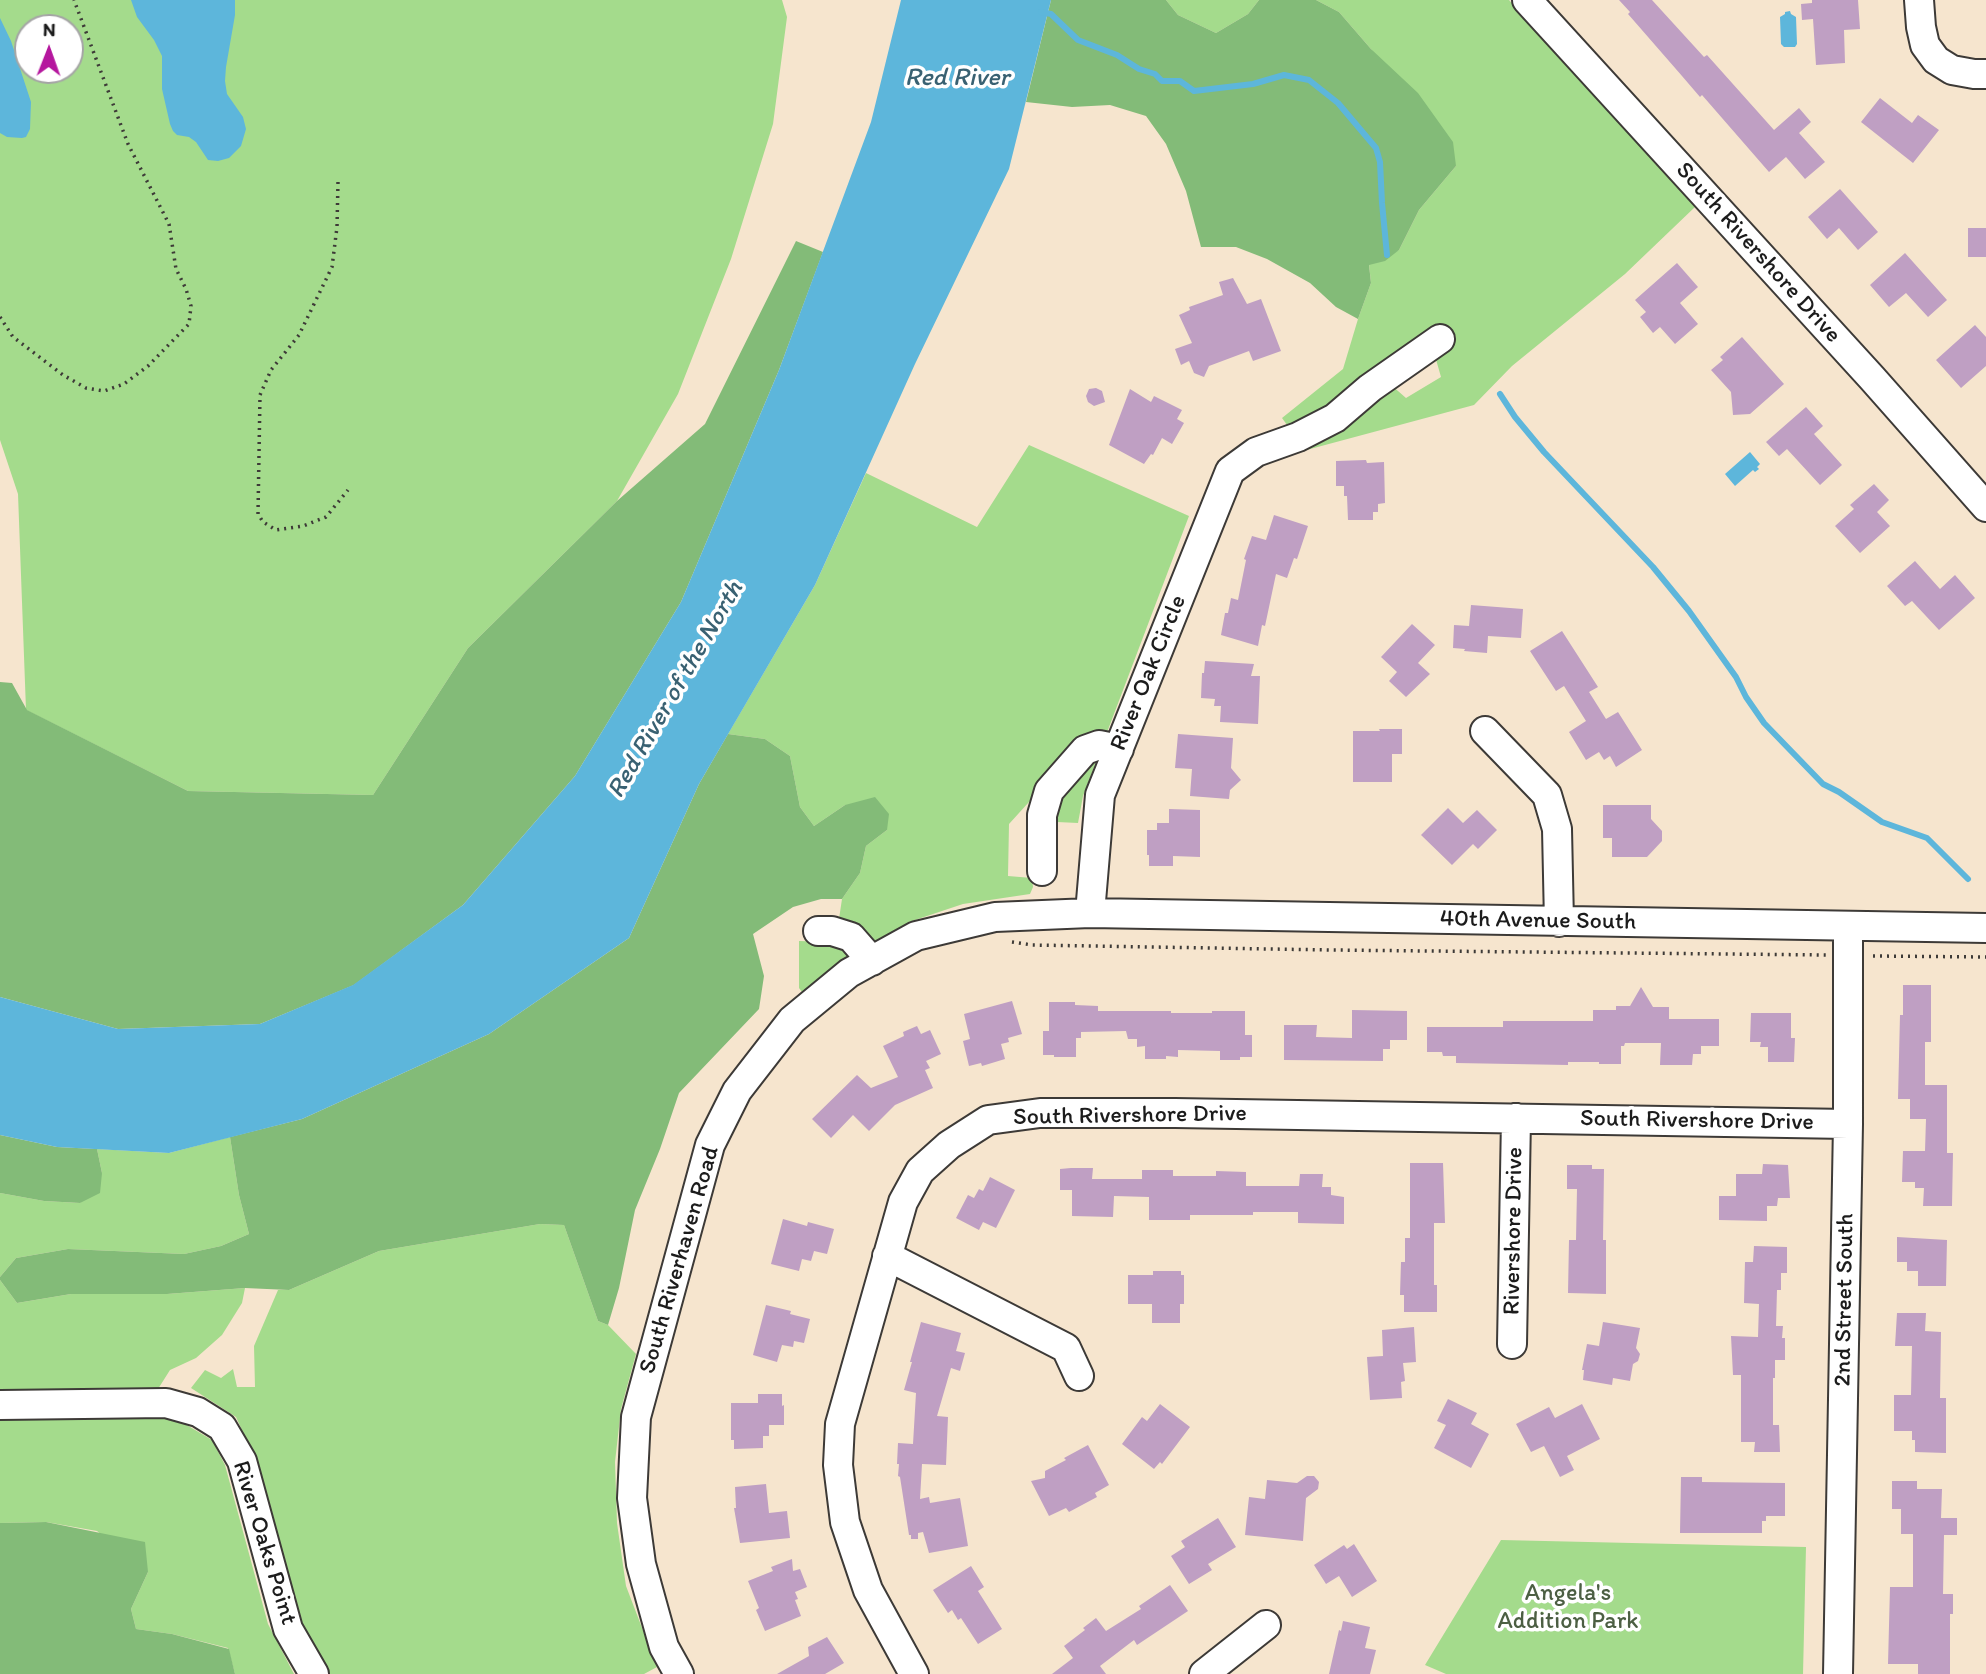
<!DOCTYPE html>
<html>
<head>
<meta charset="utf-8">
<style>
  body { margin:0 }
  #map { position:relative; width:1986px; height:1674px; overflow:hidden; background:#f6e5ce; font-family:Itim,sans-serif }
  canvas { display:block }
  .north { position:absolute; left:14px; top:14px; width:70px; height:70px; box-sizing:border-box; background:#fff; border:2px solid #a4a4a4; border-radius:50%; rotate:1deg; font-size:19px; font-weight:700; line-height:28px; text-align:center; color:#1c1c1c }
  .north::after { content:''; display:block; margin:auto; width:24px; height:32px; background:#b5179e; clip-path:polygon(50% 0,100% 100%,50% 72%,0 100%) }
</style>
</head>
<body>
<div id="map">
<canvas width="1986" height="1674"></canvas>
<div class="north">N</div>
</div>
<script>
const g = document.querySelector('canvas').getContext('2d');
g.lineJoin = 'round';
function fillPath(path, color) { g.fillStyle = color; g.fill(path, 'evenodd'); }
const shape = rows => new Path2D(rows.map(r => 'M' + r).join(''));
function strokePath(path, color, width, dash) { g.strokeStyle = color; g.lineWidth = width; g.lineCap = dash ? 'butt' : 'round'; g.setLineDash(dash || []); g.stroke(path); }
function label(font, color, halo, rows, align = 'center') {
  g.font = font + ' Itim,sans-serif'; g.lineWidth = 7; g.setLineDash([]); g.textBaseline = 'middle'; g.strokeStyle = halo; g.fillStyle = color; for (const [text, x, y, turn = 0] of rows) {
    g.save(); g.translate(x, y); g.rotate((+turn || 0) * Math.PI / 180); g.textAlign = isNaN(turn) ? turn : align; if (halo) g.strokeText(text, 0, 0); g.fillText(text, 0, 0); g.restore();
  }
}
fillPath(shape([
  [0,0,782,0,787,17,773,124,731,259,678,394,617,501,468,648,373,795,188,791,26,710,18,494,0,440],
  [28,28,70,28,70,70,28,70],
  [1166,0,1259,0,1248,14,1216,33,1178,15],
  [1316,0,1509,0,1695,207,1625,274,1512,366,1474,405,1299,452,1390,384,1406,398,1441,377,1435,356,1290,429,1282,418,1343,369,1358,319,1371,283,1369,264,1399,250,1419,210,1456,166,1371,49,1339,12],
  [1029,445,1189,516,1106,735,1078,748,1009,824,1008,876,1032,878,1033,887,1030,894,963,904,909,922,910,926,870,945,839,919,842,899,860,873,866,846,887,830,845,805,814,826,800,807,790,756,765,739,728,734,815,585,866,473,977,527],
  [1099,754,1083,796,1078,823,1057,822,1057,802],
  [799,941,831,942,854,954,802,992,799,988],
  [230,1137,239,1195,249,1234,221,1246,184,1254,68,1249,16,1258,0,1277,0,1193,44,1201,80,1203,102,1173,97,1149,169,1153],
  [540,1224,564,1225,598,1321,608,1325,636,1354,621,1409,615,1462,617,1523,626,1586,657,1667,644,1674,327,1674,303,1635,251,1450,236,1417,191,1388,205,1370,221,1378,233,1369,237,1387,255,1387,254,1346,278,1290,289,1290,379,1251],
  [0,1280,17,1303,71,1294,167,1294,245,1288,242,1303,222,1335,196,1358,170,1370,158,1389,0,1391],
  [0,1416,169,1419,185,1424,212,1440,225,1465,268,1624,294,1674,235,1674,228,1648,172,1634,136,1629,131,1609,148,1572,97,1531,46,1522,0,1523],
  [1501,1540,1806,1547,1803,1674,1446,1674,1425,1665]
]), '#a4db8c');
fillPath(shape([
  [1051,0,1166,0,1178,15,1216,33,1248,14,1259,0,1316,0,1339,12,1371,49,1418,93,1453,142,1456,166,1419,210,1399,250,1385,261,1369,265,1371,283,1358,319,1336,307,1310,283,1267,259,1236,247,1201,247,1186,191,1166,144,1146,116,1110,105,1072,107,1026,102],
  [796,241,823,252,779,370,681,602,575,776,463,905,354,985,260,1024,118,1029,0,997,0,682,12,683,27,710,188,791,373,795,468,648,617,501,705,424],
  [728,734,765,739,790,756,800,807,814,826,845,805,875,797,889,814,887,830,866,846,860,873,842,899,821,899,793,907,753,934,764,976,759,1009,679,1093,660,1149,635,1210,619,1288,608,1325,598,1321,564,1225,540,1224,379,1251,289,1290,245,1288,167,1294,71,1294,17,1303,0,1280,0,1277,16,1258,68,1249,184,1254,221,1246,249,1234,239,1195,230,1137,302,1119,489,1034,629,938,699,784],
  [0,1135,57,1147,97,1149,102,1173,100,1193,80,1203,44,1201,0,1193],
  [46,1522,145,1542,148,1572,131,1609,136,1629,172,1634,229,1649,235,1674,0,1674,0,1523]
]), '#83bb78');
fillPath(shape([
  [131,0,235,0,235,15,226,67,225,81,227,94,243,117,246,129,241,146,229,158,218,161,208,160,196,142,189,137,177,135,173,131,170,124,162,89,162,56,154,40,137,17],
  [901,0,1051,0,1009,169,915,364,815,585,699,784,629,938,489,1034,302,1119,169,1153,57,1147,0,1135,0,997,118,1029,260,1024,353,985,463,905,575,776,681,602,779,370,871,122],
  [1790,11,1791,14,1796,17,1797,44,1795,47,1784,47,1781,44,1780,17,1785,14,1785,12],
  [0,18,11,41,31,102,30,129,26,137,22,138,7,137,0,133],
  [1750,452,1760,464,1757,467,1759,469,1755,472,1753,470,1735,486,1725,474]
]), '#5db6db');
strokePath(shape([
  [1041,12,1051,14,1078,40,1117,55,1139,69,1155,74,1162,81,1180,81,1194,91,1253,84,1284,75,1309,80,1338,103,1376,148,1380,162,1382,203,1387,255],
  [1500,394,1515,417,1544,452,1653,567,1689,611,1736,677,1746,697,1764,723,1823,784,1839,792,1882,822,1927,838,1968,879]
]), '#5db6db', 6);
fillPath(shape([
  [1619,0,1652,0,1704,57,1707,55,1774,130,1799,108,1811,122,1799,133,1825,162,1805,179,1786,157,1769,172,1702,95,1700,97,1682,76,1628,14,1630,12],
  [1812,0,1858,0,1860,29,1844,30,1845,63,1816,65,1813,19,1802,20,1801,4,1812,3],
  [1880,98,1912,123,1918,115,1939,130,1913,163,1861,122],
  [1840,189,1878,232,1858,250,1839,228,1827,239,1808,217],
  [1968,228,1986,228,1986,257,1968,257],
  [1905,253,1947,300,1928,317,1906,293,1889,307,1870,285],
  [1677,263,1698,287,1680,303,1698,324,1675,344,1660,327,1653,333,1640,317,1646,312,1635,300],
  [1233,278,1247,304,1261,299,1281,351,1253,361,1249,351,1209,366,1204,377,1194,373,1189,361,1181,365,1175,349,1192,343,1179,315,1190,310,1189,307,1223,295,1219,282],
  [1975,325,1986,337,1986,366,1961,388,1936,360],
  [1742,337,1784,384,1750,414,1733,415,1731,392,1711,370,1723,360,1720,357],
  [1096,388,1102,391,1105,402,1094,406,1088,402,1086,396,1089,389],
  [1130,389,1151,402,1154,396,1182,410,1177,419,1184,423,1172,444,1162,438,1153,455,1151,454,1144,464,1109,445],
  [1806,407,1823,426,1814,434,1842,465,1820,485,1787,449,1779,456,1766,442],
  [1366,460,1367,463,1384,462,1385,503,1378,504,1378,512,1373,512,1373,520,1348,520,1347,496,1344,496,1344,486,1336,486,1336,461],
  [1874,484,1889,500,1877,512,1890,526,1860,553,1835,526,1854,509,1850,505],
  [1274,515,1308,526,1297,559,1294,558,1287,578,1276,574,1265,626,1262,625,1258,646,1221,635,1225,613,1228,613,1231,598,1238,600,1246,560,1244,559,1252,536,1266,540],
  [1915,561,1940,589,1955,575,1975,598,1939,630,1912,601,1905,606,1887,586],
  [1471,605,1523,609,1521,638,1488,636,1487,653,1464,651,1465,649,1453,648,1454,625,1469,626],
  [1412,624,1435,645,1418,663,1430,674,1406,697,1389,681,1397,672,1381,657],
  [1562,631,1598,687,1589,692,1606,719,1618,712,1642,750,1616,767,1610,756,1604,760,1599,752,1586,760,1569,732,1586,721,1564,686,1556,691,1530,651],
  [1205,661,1254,664,1251,676,1260,676,1258,724,1220,722,1221,706,1214,706,1215,699,1201,698,1202,673,1204,673],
  [1379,729,1402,729,1402,754,1392,754,1392,782,1353,782,1353,731,1380,731],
  [1178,734,1233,738,1231,768,1241,780,1230,790,1229,799,1190,796,1192,769,1175,768],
  [1603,805,1651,805,1651,819,1662,831,1662,841,1647,857,1612,857,1612,838,1603,838],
  [1448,808,1463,823,1477,810,1497,830,1478,849,1473,844,1452,865,1421,835],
  [1169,809,1200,810,1200,857,1173,856,1173,866,1149,866,1149,855,1147,855,1147,830,1157,830,1157,823,1169,823],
  [1903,985,1931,985,1931,1042,1925,1042,1925,1085,1947,1085,1947,1153,1953,1153,1952,1206,1923,1206,1924,1188,1915,1188,1915,1182,1902,1182,1903,1151,1925,1151,1926,1119,1910,1119,1910,1099,1898,1099,1900,1015,1903,1015],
  [1641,987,1653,1007,1669,1007,1669,1019,1719,1019,1719,1046,1701,1046,1701,1054,1693,1054,1692,1065,1660,1065,1661,1043,1625,1043,1624,1046,1621,1046,1621,1064,1599,1064,1599,1062,1568,1062,1568,1065,1456,1063,1456,1056,1443,1056,1442,1052,1427,1052,1427,1027,1503,1027,1503,1021,1593,1021,1593,1010,1616,1010,1616,1006,1630,1006],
  [1012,1001,1022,1034,1008,1038,1009,1042,1001,1044,1005,1059,982,1066,981,1063,969,1066,963,1041,970,1039,964,1014],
  [1049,1002,1075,1002,1075,1005,1098,1006,1098,1011,1171,1011,1171,1013,1212,1013,1212,1011,1245,1011,1245,1035,1252,1035,1252,1057,1240,1057,1240,1060,1220,1060,1220,1051,1178,1050,1178,1057,1166,1056,1166,1059,1145,1059,1145,1046,1137,1047,1137,1039,1128,1039,1126,1031,1081,1032,1081,1038,1076,1038,1076,1057,1054,1057,1054,1055,1043,1055,1043,1031,1049,1031],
  [1352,1010,1407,1011,1407,1040,1390,1040,1390,1049,1383,1049,1383,1061,1284,1060,1284,1025,1317,1025,1316,1037,1352,1038],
  [1751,1013,1791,1013,1791,1038,1795,1038,1794,1062,1768,1062,1768,1047,1760,1047,1761,1042,1750,1042],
  [917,1026,921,1034,930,1030,941,1054,926,1061,930,1068,925,1070,933,1088,895,1105,869,1131,853,1115,831,1138,812,1119,857,1075,871,1088,898,1077,883,1046,904,1036,903,1032],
  [1410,1163,1443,1163,1445,1223,1434,1223,1434,1285,1437,1285,1437,1312,1404,1312,1404,1295,1400,1295,1401,1262,1405,1262,1405,1238,1410,1238],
  [1763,1164,1788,1165,1790,1198,1778,1198,1777,1206,1767,1206,1767,1221,1719,1220,1719,1196,1736,1196,1736,1174,1762,1174],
  [1567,1165,1592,1165,1592,1169,1604,1169,1603,1240,1606,1240,1606,1294,1568,1293,1569,1240,1576,1240,1577,1189,1567,1189],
  [1071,1168,1093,1168,1092,1179,1142,1179,1142,1170,1173,1170,1173,1176,1216,1176,1216,1171,1246,1172,1246,1186,1299,1186,1300,1174,1323,1174,1322,1187,1331,1187,1331,1195,1344,1197,1344,1224,1298,1223,1298,1212,1253,1212,1253,1215,1190,1215,1190,1220,1149,1220,1149,1197,1114,1196,1113,1217,1072,1216,1072,1190,1060,1190,1060,1169],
  [990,1177,1015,1190,996,1228,983,1222,979,1230,956,1218,968,1195,974,1198,979,1189,983,1191],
  [783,1219,807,1226,808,1222,834,1229,827,1254,814,1251,811,1261,802,1259,799,1271,771,1264],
  [1897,1237,1947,1240,1946,1286,1918,1286,1918,1271,1907,1271,1907,1262,1897,1262],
  [1754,1246,1787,1247,1787,1273,1781,1273,1781,1290,1777,1290,1776,1326,1783,1326,1782,1338,1785,1338,1785,1360,1775,1360,1775,1378,1773,1378,1773,1425,1779,1425,1780,1452,1754,1452,1755,1442,1741,1442,1741,1375,1733,1375,1731,1336,1758,1337,1759,1304,1744,1303,1745,1262,1753,1262],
  [1153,1271,1181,1271,1181,1275,1184,1275,1184,1304,1180,1304,1180,1323,1152,1323,1152,1304,1128,1304,1128,1275,1153,1275],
  [766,1305,791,1311,790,1314,810,1319,804,1343,794,1341,793,1347,782,1345,777,1362,753,1355],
  [1897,1313,1926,1313,1925,1331,1941,1332,1940,1398,1946,1398,1946,1453,1915,1452,1915,1440,1912,1440,1912,1431,1894,1431,1894,1395,1911,1395,1912,1346,1895,1346],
  [921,1322,961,1333,956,1351,965,1353,960,1371,951,1368,937,1416,948,1417,946,1465,922,1464,920,1499,929,1497,930,1503,960,1498,968,1546,929,1553,923,1532,918,1533,918,1539,911,1539,911,1535,909,1535,900,1477,898,1476,899,1464,897,1464,898,1443,913,1444,916,1393,904,1390,912,1362,910,1362],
  [1603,1322,1640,1328,1636,1348,1640,1354,1638,1361,1633,1364,1630,1381,1613,1378,1612,1385,1583,1380,1584,1370,1582,1370,1587,1344,1599,1346],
  [1414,1327,1416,1362,1403,1363,1405,1381,1401,1382,1402,1398,1370,1400,1367,1357,1383,1356,1382,1330],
  [758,1394,782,1394,782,1406,784,1405,784,1425,769,1425,769,1436,763,1436,763,1448,734,1449,734,1440,731,1440,731,1403,758,1403],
  [1448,1399,1477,1413,1471,1424,1489,1434,1471,1468,1434,1448,1446,1425,1437,1421],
  [1160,1404,1190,1427,1162,1464,1160,1462,1154,1469,1122,1444,1142,1417,1147,1421],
  [1582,1404,1600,1439,1567,1456,1574,1470,1560,1477,1544,1446,1531,1452,1516,1424,1549,1407,1555,1418],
  [1088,1445,1109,1485,1095,1493,1097,1497,1069,1512,1066,1508,1049,1516,1031,1481,1045,1478,1045,1471,1066,1460,1064,1458],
  [1307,1476,1314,1476,1319,1482,1318,1489,1306,1498,1303,1541,1245,1535,1249,1497,1265,1499,1267,1480,1297,1483],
  [1681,1477,1702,1477,1702,1482,1785,1483,1785,1516,1766,1516,1766,1521,1762,1521,1762,1533,1680,1533],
  [1892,1481,1917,1481,1917,1489,1942,1489,1941,1518,1957,1518,1957,1535,1944,1535,1943,1594,1953,1594,1953,1614,1950,1614,1950,1674,1918,1674,1918,1664,1888,1664,1890,1587,1913,1587,1913,1534,1901,1534,1901,1509,1892,1509],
  [766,1484,769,1513,787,1511,790,1538,740,1543,734,1508,736,1508,735,1487],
  [1218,1518,1236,1547,1208,1564,1212,1570,1189,1584,1171,1556,1185,1547,1181,1541],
  [1354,1544,1377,1581,1352,1597,1339,1576,1326,1584,1314,1565,1344,1545,1347,1549],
  [792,1559,793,1571,800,1569,807,1587,795,1592,798,1599,795,1600,801,1616,765,1631,756,1610,759,1608,748,1581,773,1571,771,1567],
  [971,1566,984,1587,978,1591,1002,1629,978,1644,961,1618,958,1620,952,1610,948,1613,933,1590],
  [1170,1585,1188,1611,1137,1645,1134,1640,1100,1666,1106,1674,1052,1674,1073,1658,1064,1646,1085,1630,1083,1628,1096,1618,1106,1631,1141,1609,1139,1606],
  [1343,1621,1370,1627,1365,1648,1376,1650,1370,1674,1329,1674,1339,1630,1341,1631],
  [827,1637,844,1663,825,1674,777,1674,809,1656,808,1647]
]), '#bf9fc3');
const minor = shape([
  [1527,0,1872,378,1986,507],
  [1919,0,1921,27,1925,45,1936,60,1952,70,1974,74,1986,74],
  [1485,731,1547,795,1557,829,1559,922],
  [1042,871,1042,815,1049,791,1085,750,1099,745,1119,749],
  [1090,913,1100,795,1230,471,1256,452,1298,437,1335,418,1370,388,1440,339],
  [818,931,832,931,851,937,872,961],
  [887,1256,1066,1348,1079,1376],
  [1512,1344,1516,1118],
  [0,1405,166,1403,198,1412,222,1427,242,1461,288,1629,314,1674],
  [679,1674,664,1647,641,1564,632,1498,636,1417,710,1145,737,1091,792,1020,849,973,916,936,995,917,1090,913,1986,928],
  [914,1674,868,1590,845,1522,838,1465,840,1424,903,1202,920,1171,949,1145,988,1120,1040,1113,1175,1113,1848,1124],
  [1204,1674,1266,1625],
  [1838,1674,1848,1124,1848,926]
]);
strokePath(minor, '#3d3a37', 32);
strokePath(shape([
  [338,182,337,227,332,267,299,335,271,370,260,395,258,514,263,522,276,530,303,526,326,517,348,490],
  [0,317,13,337,63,375,86,388,104,391,124,384,148,366,189,324,191,306,186,289,176,269,169,224,128,144,74,0],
  [1012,942,1032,945,1331,950,1826,955],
  [1873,956,1986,957]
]), '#3d3a37', 3.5, [2, 5]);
strokePath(minor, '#fff', 28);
label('24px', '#1c1c1c', '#fff', [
  ["South Rivershore Drive",1758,253,48],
  ["River Oak Circle",1149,673,-68],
  ["40th Avenue South",1538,921,1],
  ["South Rivershore Drive",1130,1116,-1],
  ["South Rivershore Drive",1697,1121,1],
  ["Rivershore Drive",1514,1231,-89],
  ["South Riverhaven Road",680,1260,-74],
  ["2nd Street South",1845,1300,-89],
  ["River Oaks Point",264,1543,73]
]);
label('24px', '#4c5f43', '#fff', [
  ["Angela's",1568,1594],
  ["Addition Park",1568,1622]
]);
label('italic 26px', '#396172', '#fff', [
  ["Red River",957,78],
  ["Red River of the North",676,690,-60]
]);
</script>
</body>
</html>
